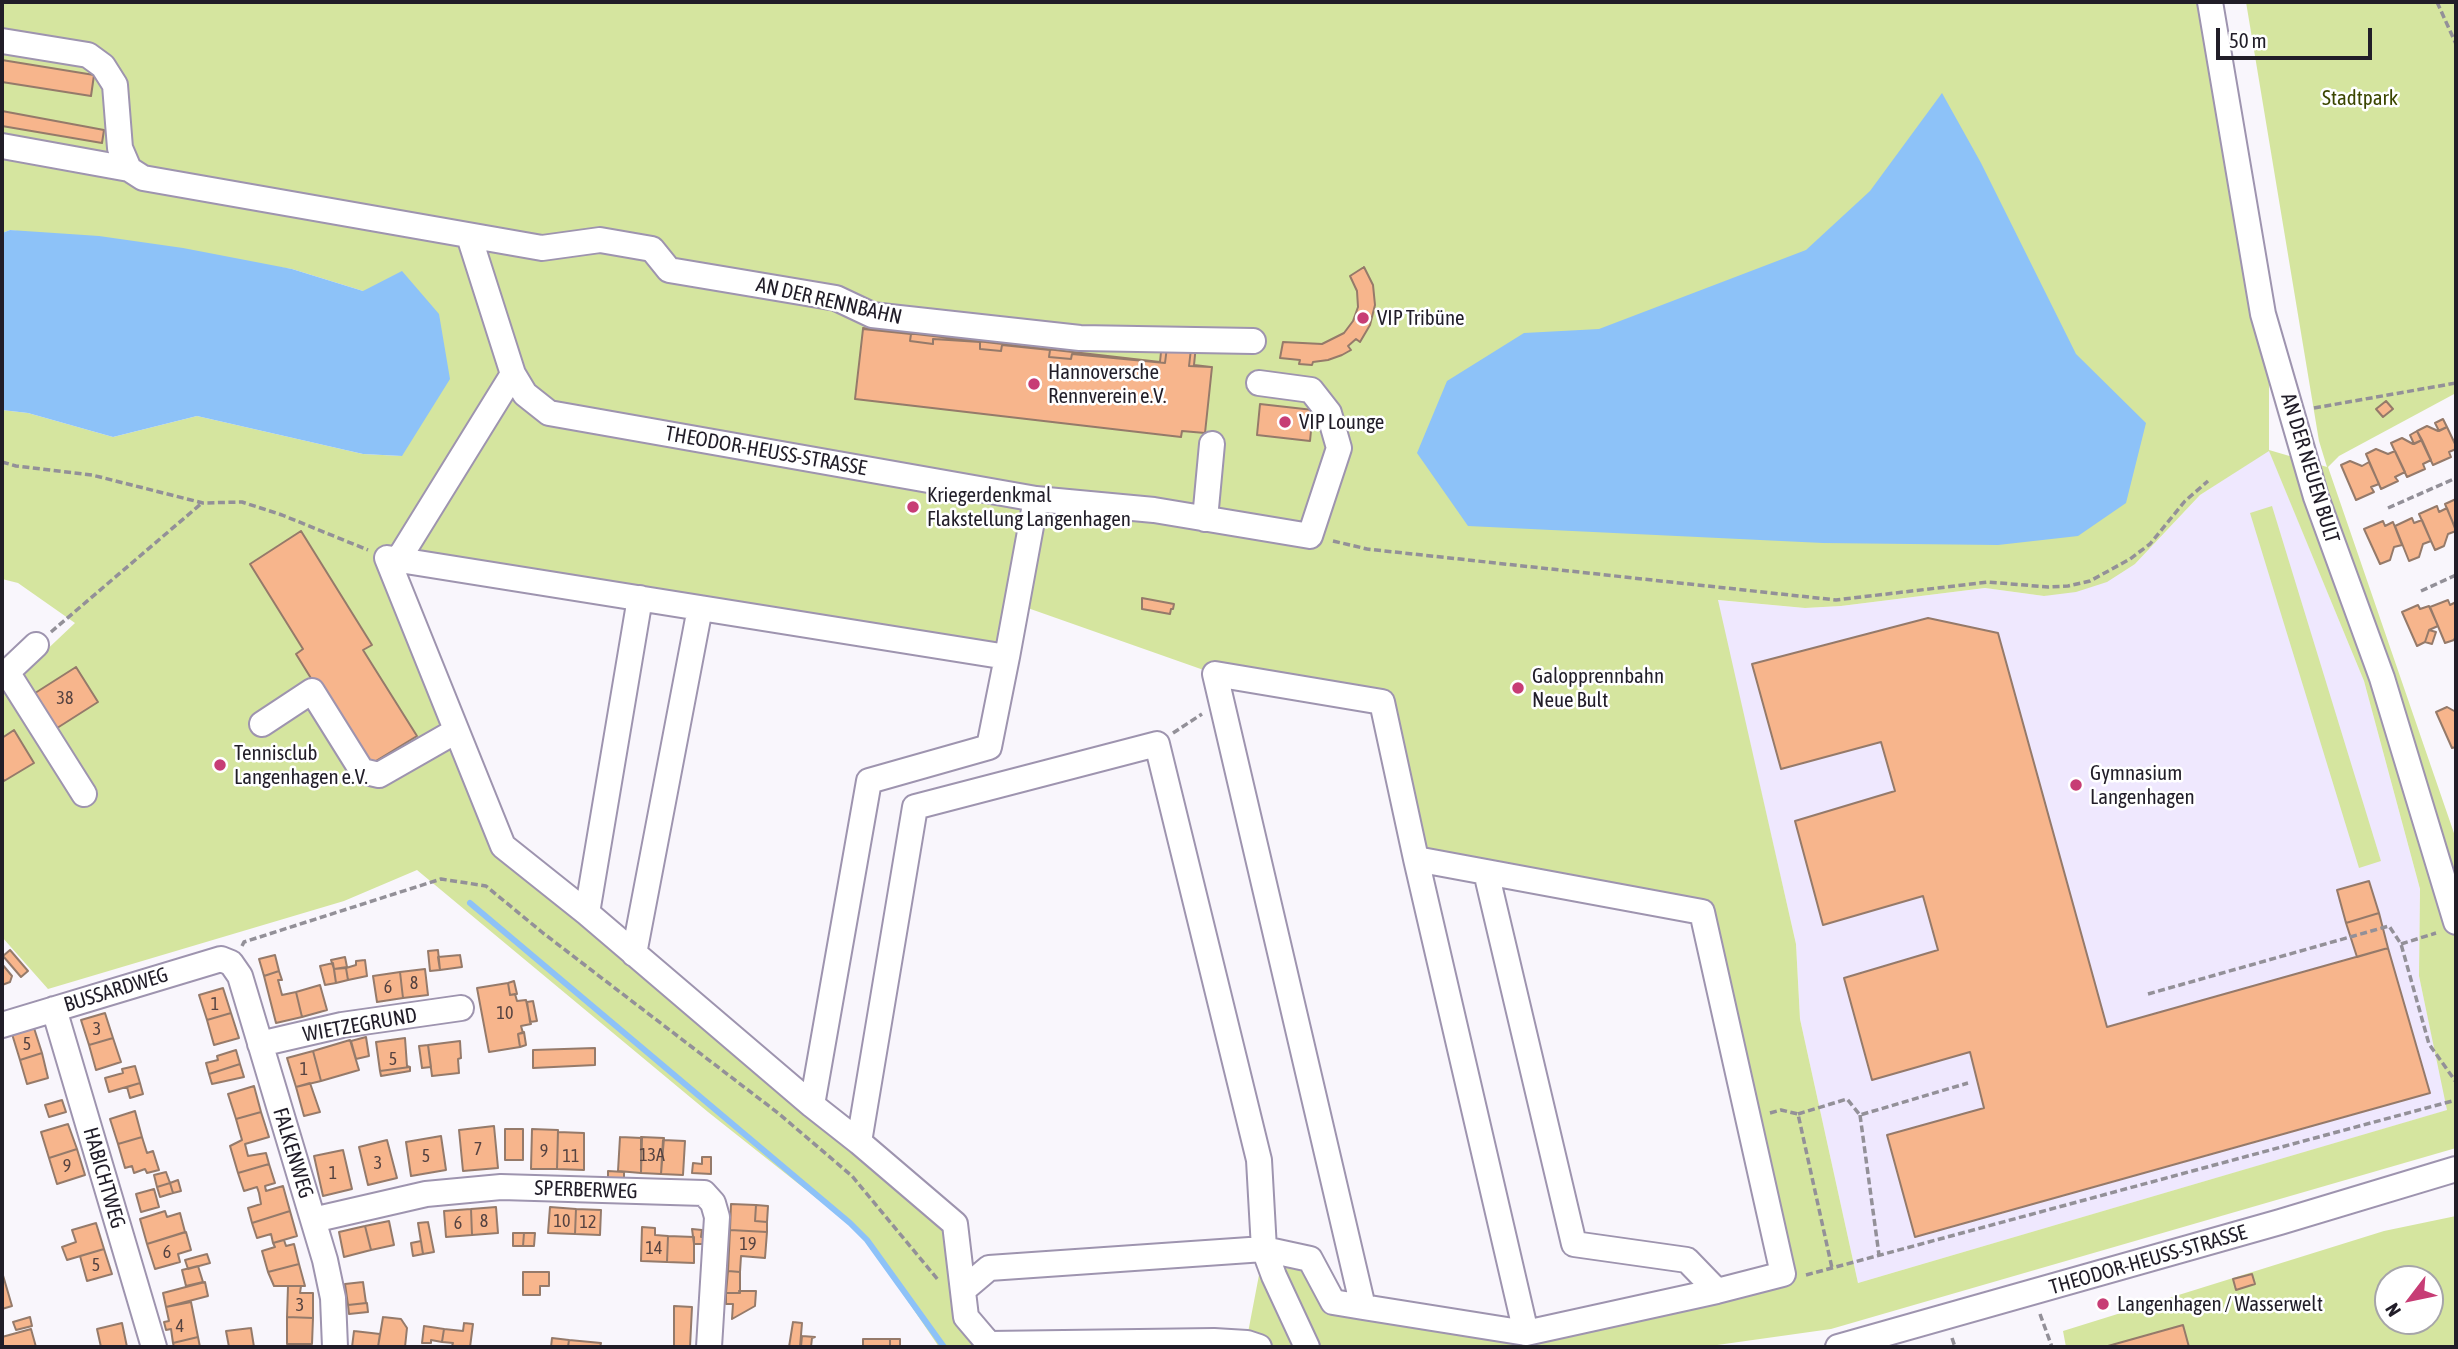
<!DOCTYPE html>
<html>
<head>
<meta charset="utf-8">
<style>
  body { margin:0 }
  #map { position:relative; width:2458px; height:1349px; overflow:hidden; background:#f9f6fc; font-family:"Asap Condensed",sans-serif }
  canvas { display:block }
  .frame { position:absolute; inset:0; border:4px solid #211d28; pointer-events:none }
  .north { position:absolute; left:2374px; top:1265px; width:70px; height:70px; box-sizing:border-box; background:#fff; border:2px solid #a6a5a9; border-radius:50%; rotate:238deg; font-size:19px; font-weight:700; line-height:28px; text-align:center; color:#211d28 }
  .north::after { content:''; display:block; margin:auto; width:24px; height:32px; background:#c73d75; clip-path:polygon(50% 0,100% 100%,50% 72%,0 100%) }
  .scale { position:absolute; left:2216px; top:28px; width:156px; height:32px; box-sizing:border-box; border:4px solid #211d28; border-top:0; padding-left:9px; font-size:21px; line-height:24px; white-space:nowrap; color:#211d28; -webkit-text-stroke:5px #fff; paint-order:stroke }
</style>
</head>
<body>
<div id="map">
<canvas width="2458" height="1349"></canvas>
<div class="frame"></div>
<div class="north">N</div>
<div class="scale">50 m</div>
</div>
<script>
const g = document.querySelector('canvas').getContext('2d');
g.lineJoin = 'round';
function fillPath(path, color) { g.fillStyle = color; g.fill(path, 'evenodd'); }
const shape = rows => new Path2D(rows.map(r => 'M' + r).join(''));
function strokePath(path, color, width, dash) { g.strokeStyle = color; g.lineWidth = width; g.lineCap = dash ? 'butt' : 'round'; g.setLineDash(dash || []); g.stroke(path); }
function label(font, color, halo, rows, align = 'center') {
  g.font = font + ' "Asap Condensed",sans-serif'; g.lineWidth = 5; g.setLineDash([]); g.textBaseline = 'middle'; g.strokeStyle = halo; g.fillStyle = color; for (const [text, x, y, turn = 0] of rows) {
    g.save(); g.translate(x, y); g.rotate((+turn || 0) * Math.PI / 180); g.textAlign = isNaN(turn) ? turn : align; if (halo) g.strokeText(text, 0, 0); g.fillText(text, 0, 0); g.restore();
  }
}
fillPath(shape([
  [2269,450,2364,681,2420,889,2419,976,2448,1110,1858,1283,1800,1019,1796,944,1717,600,1805,608,1841,606,1985,588,2044,596,2135,564,2200,495]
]), '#efe8fe');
fillPath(shape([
  [2,2,2202,2,2269,374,2269,450,2327,467,2319,441,2246,2,2456,2,2456,393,2339,456,2328,467,2456,839,2456,1148,1831,1329,1703,1347,939,1347,863,1235,708,1112,417,870,344,901,48,989,2,937,2,692,75,623,18,583,2,579,2,410,28,413,113,437,197,416,363,454,401,456,363,291,292,269,10,230,2,233],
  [2269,451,2364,681,2420,889,2419,976,2447,1110,1858,1283,1800,1019,1796,944,1718,600,1805,608,1841,606,1985,588,2044,596,2076,592,2107,582,2135,564,2200,495],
  [387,559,1007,657,1005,600,1215,674,1382,702,1416,859,1702,912,1783,1274,1526,1333,1334,1302,1310,1259,1264,1249,1246,1343,989,1344,966,1317,955,1224,503,846],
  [2272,506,2381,861,2359,868,2250,513],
  [2456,1216,2456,1347,2066,1347,2063,1331,2384,1231],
  [2388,1279,2430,1279,2430,1321,2388,1321]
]), '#d5e59f');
fillPath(shape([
  [1942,93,1981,163,2076,354,2146,423,2126,503,2078,536,1998,545,1823,543,1468,526,1417,453,1447,381,1524,333,1599,329,1806,250,1870,191],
  [10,230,99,236,183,248,292,269,363,291,402,271,439,314,450,379,402,456,363,454,197,416,113,437,28,413,2,410,2,233]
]), '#8dc2f8');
strokePath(shape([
  [470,903,850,1223,867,1240,944,1347]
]), '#8dc2f8', 6);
const building = shape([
  [2,60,94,75,91,96,2,82,2,60],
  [2,111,104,130,102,143,2,126,2,111],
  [1364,267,1373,285,1375,305,1370,325,1360,342,1356,339,1348,346,1351,350,1342,355,1328,360,1313,362,1312,365,1299,364,1300,360,1280,358,1283,342,1322,344,1344,333,1353,321,1358,307,1357,291,1350,276,1364,267],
  [863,328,1160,362,1162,342,1196,345,1194,365,1211,367,1189,366,1191,349,1167,347,1165,363,1072,354,1071,359,1049,357,1050,350,1002,345,1001,351,980,349,980,342,933,339,933,344,910,341,911,334,863,328],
  [863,329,911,334,910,341,933,344,933,339,956,340,980,342,980,349,1001,351,1002,345,1050,350,1049,357,1071,359,1072,354,1165,363,1167,347,1191,349,1189,366,1212,367,1205,433,1182,431,1181,437,855,399,863,329],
  [2386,401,2393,409,2383,417,2376,409,2386,401],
  [1260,404,1313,410,1310,441,1257,435,1260,404],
  [2443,419,2447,427,2439,431,2435,423,2443,419],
  [2427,426,2438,431,2447,427,2456,446,2456,449,2449,452,2451,457,2433,465,2417,431,2427,426],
  [2417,431,2422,440,2414,444,2410,435,2417,431],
  [2402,438,2413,444,2422,440,2431,460,2423,464,2425,469,2407,477,2391,443,2402,438],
  [2376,449,2388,454,2395,451,2405,472,2395,477,2398,481,2381,489,2366,454,2376,449],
  [2350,461,2362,466,2369,462,2379,484,2371,487,2374,492,2356,500,2341,465,2350,461],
  [2456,499,2456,530,2445,504,2456,499],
  [2437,506,2439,512,2447,508,2456,531,2448,534,2444,546,2435,550,2419,514,2437,506],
  [2412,518,2414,523,2422,520,2431,541,2423,544,2419,557,2409,561,2395,526,2412,518],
  [2383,521,2385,526,2393,522,2402,545,2394,547,2390,560,2380,564,2364,529,2383,521],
  [301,531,372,645,363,650,417,736,366,767,296,654,303,649,250,564,301,531],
  [1142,598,1174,604,1173,609,1171,609,1170,614,1142,609,1142,598],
  [2448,600,2450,605,2456,602,2456,635,2454,640,2445,643,2430,607,2448,600],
  [2418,605,2420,609,2429,606,2438,626,2429,630,2425,642,2417,646,2402,612,2418,605],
  [1928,618,1998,633,2107,1027,2388,948,2430,1093,1915,1237,1887,1135,1984,1108,1970,1052,1872,1080,1844,978,1938,950,1923,896,1823,925,1795,821,1895,791,1881,742,1781,769,1752,664,1928,618],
  [2429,630,2436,632,2432,644,2425,642,2429,630],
  [76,667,98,702,54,730,32,695,76,667],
  [2447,707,2456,712,2456,747,2452,748,2436,712,2447,707],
  [14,730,34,763,4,781,2,777,2,738,14,730],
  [2369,881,2379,913,2346,923,2337,890,2369,881],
  [2379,913,2388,948,2357,957,2346,923,2379,913],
  [10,950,28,971,21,977,3,956,10,950],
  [438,950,440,970,430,971,428,951,438,950],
  [275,955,279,971,264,976,259,959,275,955],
  [460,955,462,967,440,970,438,957,460,955],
  [345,957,347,967,334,969,331,960,345,957],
  [365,960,367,976,348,980,346,968,356,965,356,961,365,960],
  [333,963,336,983,325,985,320,966,333,963],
  [2,964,12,976,10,982,2,985,2,964],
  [346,968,348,980,336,983,334,969,346,968],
  [425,969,428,995,403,998,400,972,425,969],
  [279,971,282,980,278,980,282,995,296,992,302,1017,276,1023,264,976,279,971],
  [400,972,403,998,377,1002,373,976,400,972],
  [514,981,517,994,510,995,508,983,514,981],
  [508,983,510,995,515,994,517,1001,526,1000,531,1024,521,1026,523,1033,518,1034,520,1047,489,1052,477,988,508,983],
  [320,985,327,1010,302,1017,296,992,320,985],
  [223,988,231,1013,207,1020,199,995,223,988],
  [533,1001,537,1021,530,1022,527,1002,533,1001],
  [105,1013,113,1038,89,1045,81,1020,105,1013],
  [231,1013,239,1038,214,1045,207,1020,231,1013],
  [34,1028,42,1053,20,1060,12,1034,34,1028],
  [524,1032,526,1045,520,1047,518,1034,524,1032],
  [366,1037,369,1056,356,1059,351,1041,366,1037],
  [113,1038,121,1062,96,1070,89,1045,113,1038],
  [405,1038,407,1066,410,1067,380,1071,376,1042,405,1038],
  [350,1040,359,1070,321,1081,313,1051,350,1040],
  [460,1041,461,1058,458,1059,459,1073,432,1076,428,1045,460,1041],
  [428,1045,431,1067,422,1068,419,1046,428,1045],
  [595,1048,595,1065,533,1068,533,1050,595,1048],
  [236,1050,240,1064,209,1074,206,1063,218,1060,217,1056,236,1050],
  [313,1051,321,1081,296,1087,287,1058,313,1051],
  [42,1053,48,1078,27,1084,20,1060,42,1053],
  [240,1064,244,1077,212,1084,209,1074,240,1064],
  [135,1066,140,1083,109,1092,105,1078,123,1073,122,1069,135,1066],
  [410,1067,410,1071,381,1076,380,1071,410,1067],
  [140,1083,143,1094,130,1098,127,1087,140,1083],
  [310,1083,320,1112,304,1116,296,1087,310,1083],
  [254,1086,261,1112,236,1119,228,1094,254,1086],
  [62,1100,66,1112,49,1117,45,1105,62,1100],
  [135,1111,142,1137,118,1144,110,1119,135,1111],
  [261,1112,269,1137,245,1144,248,1156,266,1153,269,1164,238,1173,230,1146,242,1140,236,1119,261,1112],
  [68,1124,77,1149,49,1158,41,1132,68,1124],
  [494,1126,498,1168,463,1171,459,1130,494,1126],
  [505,1129,523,1129,523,1160,505,1160,505,1129],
  [532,1129,558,1130,557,1169,531,1169,532,1129],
  [558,1132,584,1133,584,1170,557,1169,558,1132],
  [441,1136,446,1170,411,1176,406,1142,441,1136],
  [142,1137,147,1153,153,1151,159,1170,147,1173,145,1169,134,1173,132,1166,125,1168,118,1144,142,1137],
  [620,1137,642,1138,641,1173,618,1171,620,1137],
  [641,1137,664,1138,661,1174,641,1173,641,1137],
  [387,1140,397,1178,368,1185,359,1147,387,1140],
  [663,1140,685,1141,683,1175,661,1174,663,1140],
  [77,1149,85,1175,57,1184,49,1158,77,1149],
  [343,1150,352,1189,323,1196,314,1156,343,1150],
  [702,1157,711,1157,711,1174,692,1173,693,1163,702,1164,702,1157],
  [269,1164,275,1183,265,1186,266,1191,283,1186,290,1211,252,1223,248,1208,261,1204,259,1193,257,1187,244,1191,238,1173,269,1164],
  [608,1171,624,1172,624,1183,608,1182,608,1171],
  [166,1172,170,1183,157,1187,154,1175,166,1172],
  [178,1180,181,1191,173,1193,170,1183,178,1180],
  [170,1183,173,1193,160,1197,157,1187,170,1183],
  [154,1189,159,1207,141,1212,136,1194,154,1189],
  [731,1204,756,1205,755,1221,767,1222,767,1232,730,1230,731,1204],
  [756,1205,768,1206,767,1222,755,1221,756,1205],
  [496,1207,498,1233,472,1235,471,1209,496,1207],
  [550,1207,576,1209,575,1234,548,1233,550,1207],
  [471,1209,472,1235,446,1237,444,1211,471,1209],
  [576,1209,601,1210,600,1235,575,1234,576,1209],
  [165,1211,167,1217,180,1213,185,1232,147,1244,140,1219,165,1211],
  [290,1211,297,1236,273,1243,271,1234,257,1238,252,1223,290,1211],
  [389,1221,394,1245,371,1250,365,1226,389,1221],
  [428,1222,434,1252,423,1254,418,1223,428,1222],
  [96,1223,104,1249,67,1260,62,1247,76,1242,72,1230,96,1223],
  [365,1226,371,1250,344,1257,339,1232,365,1226],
  [642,1227,655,1228,655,1235,668,1236,667,1262,641,1261,642,1227],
  [692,1229,702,1230,701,1237,705,1237,705,1244,694,1244,692,1229],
  [730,1230,767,1232,765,1258,741,1256,740,1272,728,1271,730,1230],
  [186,1232,191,1250,178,1254,180,1262,155,1269,147,1244,186,1232],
  [513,1233,524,1233,523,1246,513,1246,513,1233],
  [524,1233,535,1233,534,1246,523,1246,524,1233],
  [668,1236,694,1237,694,1263,667,1262,668,1236],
  [284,1240,286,1246,294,1244,299,1264,268,1272,262,1251,275,1247,273,1243,284,1240],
  [421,1241,423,1254,413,1256,411,1243,421,1241],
  [104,1249,112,1274,87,1281,80,1256,104,1249],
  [207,1254,210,1263,188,1269,185,1260,207,1254],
  [299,1264,305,1286,274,1286,268,1272,299,1264],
  [198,1266,203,1282,186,1286,182,1270,198,1266],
  [728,1271,740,1272,740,1293,726,1293,728,1271],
  [2,1272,12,1306,2,1309,2,1272],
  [523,1272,549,1272,549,1286,540,1286,540,1295,523,1295,523,1272],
  [2252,1274,2255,1284,2236,1290,2233,1279,2252,1274],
  [205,1282,208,1296,166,1307,163,1293,205,1282],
  [363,1282,366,1303,348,1305,345,1284,363,1282],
  [288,1286,301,1286,300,1293,313,1293,313,1318,287,1317,288,1286],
  [739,1291,756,1291,755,1306,732,1319,733,1304,726,1304,726,1293,740,1293,739,1291],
  [191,1302,198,1337,173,1343,171,1329,166,1330,164,1322,169,1321,166,1307,191,1302],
  [367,1303,368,1312,349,1314,348,1305,367,1303],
  [674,1306,692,1307,690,1347,674,1347,674,1306],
  [30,1317,32,1326,16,1330,13,1322,30,1317],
  [287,1317,313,1318,312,1344,287,1344,287,1317],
  [383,1317,401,1319,407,1328,405,1347,378,1347,383,1317],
  [793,1322,802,1323,800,1347,789,1347,793,1322],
  [122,1323,127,1347,101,1347,97,1329,122,1323],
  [464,1323,473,1324,470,1347,452,1346,453,1343,442,1342,444,1329,463,1331,464,1323],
  [2183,1325,2189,1347,2108,1347,2108,1346,2183,1325],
  [424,1326,444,1329,442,1342,431,1340,431,1343,422,1343,424,1326],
  [251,1328,254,1347,229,1347,226,1331,251,1328],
  [31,1329,36,1347,2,1347,2,1337,31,1329],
  [354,1331,380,1334,378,1347,352,1347,354,1331],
  [802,1336,815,1337,812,1338,811,1347,801,1347,802,1336],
  [198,1337,200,1347,174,1347,173,1343,198,1337],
  [552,1338,569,1340,568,1347,551,1347,552,1338],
  [863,1339,890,1339,890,1347,863,1347,863,1339],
  [890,1339,900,1339,900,1347,890,1347,890,1339],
  [569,1340,601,1343,600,1347,568,1347,569,1340]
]);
fillPath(building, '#f7b58c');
strokePath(building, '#957a6a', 2);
const minor = shape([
  [2210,2,2263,314,2316,497,2382,678,2456,922],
  [2,41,88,55,103,66,115,85,120,148,129,169,143,178,542,248,600,240,652,249,669,270,836,298,872,315,1080,338,1253,341],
  [2,146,129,169],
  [513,374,525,394,549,413,1036,499,1007,657],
  [1036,499,1154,510,1310,536,1339,448,1329,413,1311,390,1259,383],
  [1205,519,1212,444],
  [398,560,513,374,469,236],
  [7,672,84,794],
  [2,677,36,645],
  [262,724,312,691,362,771,379,775,456,731],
  [1416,859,1526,1333],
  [1486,872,1574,1244,1687,1260,1717,1291],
  [587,913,640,598],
  [634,954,700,608],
  [54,1009,154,1347],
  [2,1025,221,959,231,963,240,976,325,1260,333,1298,335,1347],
  [260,1044,342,1025,461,1008],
  [812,1105,869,781,989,747,1007,657,387,558,503,846,587,913,812,1105,859,1142],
  [313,1220,426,1194,501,1187,704,1193,713,1203,717,1217,709,1347],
  [963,1290,989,1268,1264,1249,1274,1276,1307,1347],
  [1259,1347,1247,1343,1214,1341,989,1344,966,1317,955,1224,859,1142,915,807,1157,744,1259,1160,1264,1249,1310,1259,1333,1302,1363,1307,1526,1333,1717,1291,1783,1274,1702,912,1416,859,1382,702,1215,674,1363,1307],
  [1838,1347,2280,1222,2456,1169]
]);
strokePath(minor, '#9e94af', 28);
strokePath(shape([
  [2437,2,2456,44],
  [2314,408,2456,383],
  [2,462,16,466,92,475,203,503,242,502,282,515,368,550],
  [2388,508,2456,478],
  [1333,541,1367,549,1836,600,1988,582,2048,587,2068,586,2090,581,2130,559,2150,544,2185,501,2208,481],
  [2421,591,2456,575],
  [51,632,202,503],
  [1173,733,1202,714],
  [2401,944,2436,933],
  [242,946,244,942,441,879,486,886,543,933,778,1113,852,1176,939,1281],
  [2148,994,2389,926,2401,944,2429,1044,2456,1082],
  [1770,1113,1781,1110,1798,1114,1832,1268],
  [1798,1114,1847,1099,1860,1115,1968,1083],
  [1860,1115,1879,1255],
  [1806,1275,2456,1100],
  [2040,1314,2052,1347],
  [1952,1338,1955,1347]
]), '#939098', 3.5, [7, 3.5]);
strokePath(minor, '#fff', 24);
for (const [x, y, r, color] of [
  [1363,318,7,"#c73d75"],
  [1034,384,7,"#c73d75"],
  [1285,422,7,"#c73d75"],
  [913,507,7,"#c73d75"],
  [1518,688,7,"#c73d75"],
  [220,765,7,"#c73d75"],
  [2076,785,7,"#c73d75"],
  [2103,1304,7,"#c73d75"]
]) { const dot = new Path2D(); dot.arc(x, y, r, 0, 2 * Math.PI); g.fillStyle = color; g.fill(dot); strokePath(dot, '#fff', 2.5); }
label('18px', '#564341', null, [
  ["38",65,698],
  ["8",414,983],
  ["6",388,987],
  ["1",215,1004],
  ["10",505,1013],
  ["3",97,1029],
  ["5",27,1044],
  ["5",393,1059],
  ["1",304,1069],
  ["7",478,1149],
  ["9",544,1151],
  ["13A",652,1155],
  ["5",426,1156],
  ["11",571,1156],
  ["3",378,1163],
  ["9",67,1166],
  ["1",333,1173],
  ["8",484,1221],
  ["10",562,1221],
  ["12",588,1222],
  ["6",458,1223],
  ["19",748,1244],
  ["14",654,1248],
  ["6",167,1252],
  ["5",96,1265],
  ["3",300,1305],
  ["4",180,1326]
]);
label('21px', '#3b4600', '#fff', [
  ["Stadtpark",2360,98]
]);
label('21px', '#211d28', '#fff', [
  ["AN DER RENNBAHN",829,301,13],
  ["THEODOR-HEUSS-STRASSE",766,451,10],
  ["AN DER NEUEN BULT",2310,468,73],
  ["BUSSARDWEG",116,990,-17],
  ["WIETZEGRUND",360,1025,-10],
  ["FALKENWEG",293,1153,73],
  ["HABICHTWEG",104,1178,74],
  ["SPERBERWEG",586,1190,2],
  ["THEODOR-HEUSS-STRASSE",2148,1260,-16]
]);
label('21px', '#211d28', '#fff', [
  ["VIP Tribüne",1377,318],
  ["Hannoversche",1048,372],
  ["Rennverein e.V.",1048,396],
  ["VIP Lounge",1299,422],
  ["Kriegerdenkmal",927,495],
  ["Flakstellung Langenhagen",927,519],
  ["Galopprennbahn",1532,676],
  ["Neue Bult",1532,700],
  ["Tennisclub",234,753],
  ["Langenhagen e.V.",234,777],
  ["Gymnasium",2090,773],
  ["Langenhagen",2090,797],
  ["Langenhagen / Wasserwelt",2117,1304]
], 'left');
</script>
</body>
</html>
